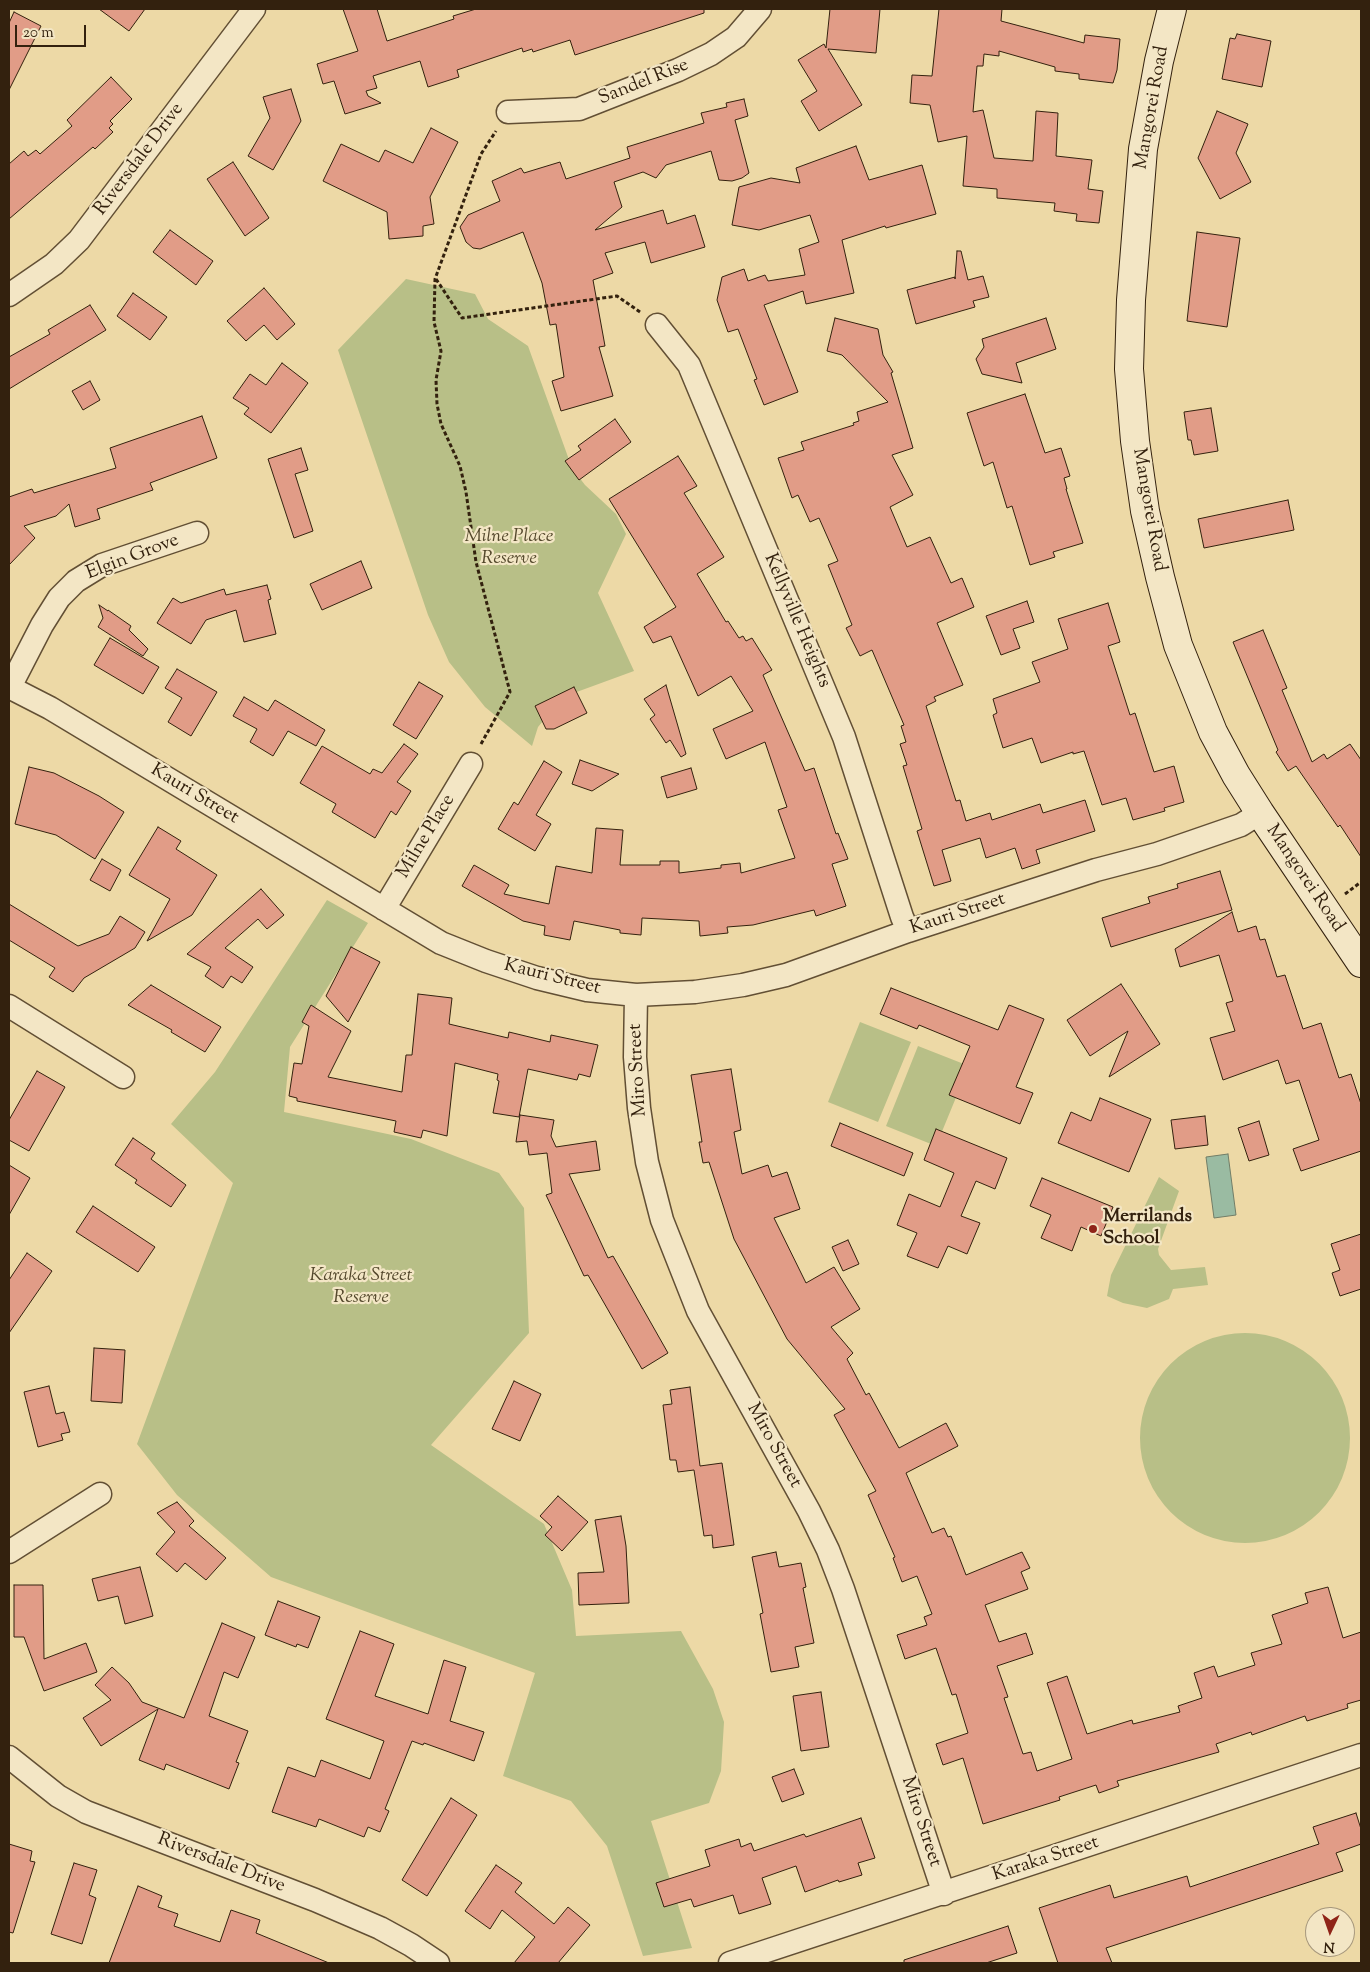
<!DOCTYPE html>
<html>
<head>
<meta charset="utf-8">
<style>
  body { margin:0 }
  #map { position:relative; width:1370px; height:1972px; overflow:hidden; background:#edd9a6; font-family:"Sorts Mill Goudy",serif }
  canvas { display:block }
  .frame { position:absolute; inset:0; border:10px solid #33210e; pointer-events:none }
  .north { position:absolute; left:1305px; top:1907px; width:50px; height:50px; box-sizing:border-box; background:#f3e6c5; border:1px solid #a6977c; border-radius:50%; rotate:183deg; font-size:14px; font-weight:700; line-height:20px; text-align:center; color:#33210e }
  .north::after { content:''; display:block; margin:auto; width:18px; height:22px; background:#8f2418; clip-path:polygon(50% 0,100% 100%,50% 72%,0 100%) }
  .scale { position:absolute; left:15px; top:25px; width:71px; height:22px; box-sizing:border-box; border:2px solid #33210e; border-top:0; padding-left:6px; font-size:15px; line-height:18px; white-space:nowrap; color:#33210e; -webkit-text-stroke:4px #f3e6c5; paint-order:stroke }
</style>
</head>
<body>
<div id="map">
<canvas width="1370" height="1972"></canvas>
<div class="frame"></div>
<div class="north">N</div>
<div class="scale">20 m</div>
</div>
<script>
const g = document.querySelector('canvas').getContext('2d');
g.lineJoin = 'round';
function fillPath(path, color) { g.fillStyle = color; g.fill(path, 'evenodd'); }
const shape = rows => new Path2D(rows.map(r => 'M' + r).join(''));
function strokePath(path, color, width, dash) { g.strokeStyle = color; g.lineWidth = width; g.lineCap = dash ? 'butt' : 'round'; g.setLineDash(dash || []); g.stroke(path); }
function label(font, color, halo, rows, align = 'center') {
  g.font = font + ' "Sorts Mill Goudy",serif'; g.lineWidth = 4.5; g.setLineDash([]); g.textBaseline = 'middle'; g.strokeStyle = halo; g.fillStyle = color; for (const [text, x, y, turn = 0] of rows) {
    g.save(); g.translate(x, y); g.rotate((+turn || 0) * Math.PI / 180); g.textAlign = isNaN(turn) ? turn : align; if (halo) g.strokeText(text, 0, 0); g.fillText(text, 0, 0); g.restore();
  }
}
fillPath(shape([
  [406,279,475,294,488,319,528,346,572,468,585,485,616,514,626,534,598,593,634,671,563,697,538,727,532,746,485,707,449,662,428,615,338,350],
  [327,900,368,923,290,1047,284,1112,411,1139,499,1173,524,1208,529,1333,431,1445,544,1524,572,1590,576,1636,681,1631,713,1689,724,1722,721,1771,709,1803,651,1821,692,1948,643,1956,607,1846,571,1801,503,1776,535,1673,271,1577,177,1495,137,1444,233,1183,171,1124,215,1072],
  [860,1022,911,1042,878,1122,828,1102],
  [918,1046,969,1066,936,1146,886,1126],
  [1159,1177,1179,1191,1158,1249,1159,1255,1171,1270,1205,1267,1208,1285,1173,1289,1169,1299,1147,1308,1123,1303,1107,1296,1111,1275],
  '1140 1438a105 105 0 1 1 210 0a105 105 0 1 1-210 0Z'
]), '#b8bf87');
const water = shape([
  [1228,1154,1236,1215,1214,1218,1206,1157,1228,1154]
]);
fillPath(water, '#9abba2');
strokePath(water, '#717d67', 1);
const building = shape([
  [99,9,145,9,129,31,99,9],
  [343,9,377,9,387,41,454,19,453,16,476,9,704,9,704,13,575,55,570,40,533,52,532,49,523,52,522,48,457,70,459,77,428,87,420,61,373,76,377,88,366,91,368,96,381,103,345,114,334,81,323,84,317,64,358,51,343,9],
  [830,9,880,9,876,53,828,49,862,105,819,131,801,101,817,91,798,60,824,44,826,48,830,9],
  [939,9,1002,9,1001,21,1084,43,1085,35,1120,39,1117,70,1113,83,1079,79,1079,74,1055,71,1055,67,999,51,999,56,984,54,983,66,977,66,973,112,983,110,994,158,1033,161,1036,111,1058,113,1056,156,1092,160,1088,189,1103,191,1099,223,1076,221,1077,214,1054,211,1055,203,997,198,997,189,963,186,967,136,938,142,930,105,910,103,912,75,932,76,939,9],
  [14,12,41,26,9,90,9,23,14,12],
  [1237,34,1271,41,1262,87,1222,79,1230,38,1235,39,1237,34],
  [111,77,132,99,110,121,113,124,109,128,113,132,95,149,93,147,9,219,9,164,24,151,28,156,36,150,40,154,72,126,67,120,111,77],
  [291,89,301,121,273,170,248,156,270,118,263,97,291,89],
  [744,99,748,116,735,120,749,173,742,178,732,181,719,180,711,151,666,165,656,178,643,172,614,182,622,207,595,230,663,210,667,224,695,215,705,247,651,263,645,242,605,253,613,273,593,280,605,346,599,347,613,396,561,411,552,381,564,377,556,324,550,325,542,283,523,232,480,249,473,248,466,242,460,227,468,215,500,201,492,181,521,168,524,173,560,162,566,179,630,158,627,147,704,123,701,113,727,107,726,103,744,99],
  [1217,111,1248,124,1236,153,1251,182,1220,199,1198,158,1217,111],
  [431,128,458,142,430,197,434,224,423,226,423,236,389,239,387,212,323,181,341,144,379,162,385,150,413,163,431,128],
  [856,146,869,180,922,165,936,214,886,228,885,226,842,240,854,293,806,304,803,291,764,305,798,392,764,405,754,380,757,379,738,329,728,332,717,300,722,277,744,269,748,281,765,275,768,281,805,275,799,249,819,242,810,215,759,230,732,225,739,187,771,178,800,183,796,168,856,146],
  [233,162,269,218,245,236,207,179,233,162],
  [170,230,213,261,196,285,153,252,170,230],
  [1197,232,1240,238,1227,327,1187,321,1197,232],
  [957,251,961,251,968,280,983,276,989,297,973,301,975,307,916,324,907,290,955,277,955,279,957,251],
  [264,288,295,324,277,340,264,325,246,341,227,321,264,288],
  [133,293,167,317,150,340,117,316,133,293],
  [90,305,106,330,9,389,9,357,50,334,48,330,90,305],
  [835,318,878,329,883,355,893,372,891,373,913,448,892,455,913,495,890,507,907,547,930,537,951,583,962,578,974,607,937,623,963,685,934,697,936,701,926,706,956,801,960,800,966,821,990,813,992,820,1040,804,1043,813,1085,800,1095,831,1036,850,1040,863,1022,869,1015,848,986,858,980,838,942,850,951,881,934,886,917,831,922,829,903,766,907,765,900,744,906,742,901,726,904,725,872,650,860,656,846,628,852,625,828,565,838,561,819,518,810,522,798,495,792,498,778,458,804,450,801,442,854,425,853,423,859,421,857,412,888,402,842,355,827,351,835,318],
  [1046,318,1056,349,1016,363,1022,383,982,374,976,359,984,347,982,339,1046,318],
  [282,363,308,383,271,433,244,414,249,408,233,398,250,374,266,385,282,363],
  [90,381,100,400,83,410,72,391,90,381],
  [1025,394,1045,453,1061,448,1070,476,1064,478,1067,489,1066,489,1083,543,1053,552,1055,557,1030,565,1012,506,1007,508,993,462,984,466,967,413,1025,394],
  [1211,408,1218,451,1194,455,1191,440,1188,440,1184,412,1211,408],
  [202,416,217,458,150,483,153,490,97,509,100,519,75,527,69,504,56,516,24,526,35,538,9,565,9,497,32,489,34,493,116,468,110,448,202,416],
  [615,419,631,442,579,480,565,461,581,450,578,446,615,419],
  [301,448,308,470,295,474,313,531,294,538,268,459,301,448],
  [678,456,697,486,684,493,724,557,697,574,726,622,728,621,739,638,743,636,746,641,752,638,772,670,763,675,805,771,814,768,836,834,838,833,848,859,832,864,846,906,816,916,814,910,753,925,727,927,728,933,700,936,699,921,642,918,641,935,620,933,620,930,574,921,570,940,544,935,545,926,523,921,462,886,474,865,509,885,504,894,549,904,556,866,592,873,596,828,623,830,620,865,660,865,660,861,679,861,679,873,721,868,721,865,740,863,741,873,795,858,778,810,787,807,765,742,726,759,713,729,753,711,731,676,698,696,671,636,653,643,644,627,676,607,609,499,678,456],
  [1288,500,1294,530,1204,548,1198,519,1288,500],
  [361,561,372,588,322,610,310,584,361,561],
  [267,585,271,599,268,600,276,634,244,642,236,610,206,620,191,644,157,623,173,598,181,603,224,589,226,595,267,585],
  [1027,601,1034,622,1013,629,1020,648,1001,655,986,616,1027,601],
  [1108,603,1120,642,1108,646,1130,715,1135,713,1154,772,1174,766,1184,802,1164,808,1165,811,1133,820,1126,798,1102,805,1084,751,1073,754,1073,752,1041,763,1032,738,1003,748,993,715,997,713,993,699,1040,682,1032,662,1068,649,1058,619,1108,603],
  [99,605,108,611,108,610,131,626,129,630,148,649,143,656,98,627,103,618,99,605],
  [1263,630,1287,688,1282,690,1312,762,1324,754,1327,759,1350,744,1361,760,1361,857,1340,825,1338,827,1296,766,1288,771,1276,752,1278,750,1233,642,1263,630],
  [110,638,159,667,143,694,94,665,110,638],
  [177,669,217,692,191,736,168,722,182,698,165,688,177,669],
  [419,682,443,696,416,739,393,725,419,682],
  [666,685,686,754,681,757,670,740,666,743,650,719,655,715,644,699,666,685],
  [574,687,587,713,554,729,546,729,535,706,574,687],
  [244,697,268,711,275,700,325,730,316,746,288,731,273,756,250,742,257,729,233,716,244,697],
  [404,744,418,754,397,782,411,791,396,815,391,811,375,838,332,812,336,804,300,783,322,746,370,774,373,769,382,773,404,744],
  [580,760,619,774,592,791,572,784,580,760],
  [544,761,562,772,536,815,551,824,535,851,498,829,514,802,518,805,544,761],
  [29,767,54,773,99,796,124,812,95,859,56,835,15,824,29,767],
  [691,768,697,789,667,798,661,777,691,768],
  [158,827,181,841,176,849,217,875,192,915,147,941,170,899,129,875,158,827],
  [102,859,121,870,110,891,90,880,102,859],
  [1220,871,1232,910,1111,947,1102,918,1150,903,1148,897,1178,888,1177,884,1220,871],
  [261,889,284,915,267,929,258,919,225,948,253,967,242,983,231,976,223,988,205,976,211,967,187,954,261,889],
  [9,904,78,946,109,934,120,916,145,932,135,948,84,978,73,992,49,977,55,968,9,940,9,904],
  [1232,912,1238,932,1256,926,1260,940,1265,939,1277,977,1285,975,1303,1029,1321,1023,1339,1078,1351,1074,1361,1104,1361,1151,1301,1171,1293,1149,1319,1140,1299,1080,1286,1084,1278,1060,1223,1080,1210,1038,1235,1031,1226,1003,1233,1001,1219,955,1180,967,1175,949,1232,912],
  [351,947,380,962,348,1022,326,996,351,947],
  [1121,984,1160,1044,1109,1077,1128,1031,1090,1056,1067,1020,1121,984],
  [151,985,221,1027,205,1052,171,1032,172,1030,128,1005,151,985],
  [891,988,998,1030,1009,1005,1044,1019,1016,1087,1033,1093,1020,1124,949,1095,970,1046,919,1025,917,1029,880,1014,891,988],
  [418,994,452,998,449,1024,508,1038,509,1032,550,1042,551,1035,598,1045,590,1077,579,1074,577,1080,528,1069,519,1117,493,1113,499,1081,497,1080,498,1074,455,1063,447,1136,423,1130,421,1138,394,1132,396,1121,297,1101,297,1098,289,1096,294,1063,302,1064,309,1026,302,1022,311,1005,351,1031,328,1077,402,1092,406,1055,412,1055,418,994],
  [731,1069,741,1130,734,1132,742,1174,768,1165,772,1177,787,1172,800,1209,774,1218,806,1283,834,1267,860,1309,831,1327,853,1353,847,1359,866,1395,869,1393,899,1448,946,1423,958,1446,906,1473,932,1533,944,1528,948,1537,951,1536,966,1575,1022,1552,1030,1568,1021,1572,1028,1589,985,1605,999,1642,1026,1633,1033,1654,997,1666,1008,1697,1004,1698,1023,1754,1031,1752,1037,1771,1072,1759,1047,1683,1067,1676,1087,1734,1132,1720,1133,1724,1180,1712,1178,1706,1202,1698,1194,1673,1214,1666,1218,1677,1255,1665,1251,1653,1282,1644,1272,1615,1308,1603,1305,1593,1328,1587,1343,1638,1361,1632,1361,1700,1347,1704,1348,1708,1307,1721,1305,1716,1252,1735,1251,1732,1216,1744,1219,1752,1117,1781,1119,1786,1099,1793,1096,1785,1059,1797,1060,1800,983,1824,963,1758,943,1765,936,1744,968,1733,956,1694,952,1695,936,1648,905,1659,897,1635,927,1625,924,1617,932,1614,917,1576,902,1582,893,1558,895,1557,868,1495,876,1491,834,1415,845,1409,787,1339,734,1239,709,1162,703,1163,699,1142,702,1142,691,1075,731,1069],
  [37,1071,65,1087,29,1151,9,1140,9,1120,37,1071],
  [1100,1098,1151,1119,1129,1172,1058,1143,1071,1112,1091,1121,1100,1098],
  [520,1115,554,1120,551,1136,556,1147,596,1141,600,1170,569,1174,608,1258,613,1256,668,1353,642,1369,588,1275,584,1276,546,1195,552,1193,547,1153,529,1155,527,1141,516,1142,520,1115],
  [1205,1116,1208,1145,1175,1149,1171,1120,1205,1116],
  [1259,1121,1269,1155,1249,1161,1238,1128,1259,1121],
  [840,1123,913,1153,904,1176,831,1146,840,1123],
  [936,1129,1007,1158,995,1189,976,1181,961,1216,980,1223,967,1254,948,1246,938,1268,907,1256,917,1233,897,1225,909,1194,940,1207,954,1173,924,1160,936,1129],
  [133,1138,155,1153,151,1159,186,1185,171,1207,135,1183,137,1180,115,1165,133,1138],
  [9,1165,30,1178,9,1215,9,1165],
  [1042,1178,1113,1207,1101,1236,1081,1227,1072,1251,1041,1238,1051,1215,1030,1206,1042,1178],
  [93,1206,155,1247,138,1272,76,1232,93,1206],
  [1361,1234,1361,1289,1340,1296,1332,1273,1340,1270,1331,1244,1361,1234],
  [848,1240,859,1264,843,1271,832,1247,848,1240],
  [27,1253,52,1271,9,1333,9,1280,27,1253],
  [94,1348,125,1350,122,1403,91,1401,94,1348],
  [514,1381,541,1394,520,1441,492,1429,514,1381],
  [49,1386,56,1414,64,1412,70,1432,61,1434,63,1440,38,1447,24,1392,49,1386],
  [690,1387,700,1466,722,1463,734,1545,713,1548,712,1535,704,1536,694,1470,678,1472,676,1460,670,1460,663,1405,672,1404,670,1390,690,1387],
  [558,1496,588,1522,562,1551,545,1535,552,1527,540,1516,558,1496],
  [177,1502,194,1521,189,1526,226,1558,206,1580,185,1563,177,1572,156,1554,175,1532,157,1513,177,1502],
  [621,1516,626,1546,629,1603,579,1605,578,1573,604,1572,595,1520,621,1516],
  [776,1552,779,1567,801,1563,806,1587,803,1588,814,1643,795,1647,799,1667,771,1672,760,1614,763,1613,752,1557,776,1552],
  [140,1567,153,1616,125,1624,118,1596,98,1601,92,1579,140,1567],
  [14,1585,43,1585,44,1659,86,1643,97,1672,44,1691,24,1637,14,1637,14,1585],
  [278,1601,320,1617,308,1648,297,1644,296,1647,265,1635,278,1601],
  [222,1623,255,1637,238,1678,224,1672,209,1716,248,1731,236,1762,239,1763,229,1789,166,1764,164,1770,139,1760,158,1709,101,1746,83,1718,111,1700,95,1685,112,1667,129,1683,142,1702,184,1718,222,1623],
  [360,1631,394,1644,375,1696,428,1714,444,1660,466,1667,450,1721,484,1732,474,1761,424,1743,423,1745,412,1741,385,1809,389,1811,380,1832,368,1827,364,1837,319,1819,316,1827,272,1812,288,1767,315,1777,321,1760,370,1779,384,1741,326,1719,360,1631],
  [821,1692,829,1747,801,1751,793,1696,821,1692],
  [794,1769,804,1794,782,1802,772,1777,794,1769],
  [451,1798,477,1815,427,1896,402,1880,451,1798],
  [1356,1813,1361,1829,1361,1844,1336,1853,1343,1871,1106,1948,1112,1963,1058,1963,1039,1908,1110,1885,1114,1898,1187,1876,1190,1887,1319,1844,1313,1827,1356,1813],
  [861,1818,875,1858,858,1863,862,1875,839,1882,838,1880,805,1892,796,1866,762,1878,771,1904,739,1914,733,1895,694,1907,691,1899,664,1907,656,1883,710,1866,705,1850,739,1839,741,1847,751,1843,754,1851,804,1834,806,1837,861,1818],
  [9,1844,32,1851,30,1861,35,1862,13,1933,9,1932,9,1844],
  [74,1863,97,1870,89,1895,96,1898,82,1944,51,1934,74,1863],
  [496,1865,522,1883,515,1892,554,1924,568,1907,590,1925,558,1963,514,1963,535,1937,502,1910,490,1929,465,1911,496,1865],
  [138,1886,162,1896,158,1907,178,1914,174,1926,220,1942,231,1910,260,1920,256,1933,329,1963,109,1963,138,1886],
  [1008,1926,1017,1953,986,1963,904,1963,904,1960,1008,1926]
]);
fillPath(building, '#e19c87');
strokePath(building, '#33210e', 1);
const minor = shape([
  [508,112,579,109,678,70,711,54,736,37,760,9],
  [9,295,54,264,79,240,254,9],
  [657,325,689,365,844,737,902,917,908,931],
  [9,687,50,708,441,943,486,961,537,978,587,990,636,995,695,992,743,985,786,975,908,931,1096,870,1157,854,1241,825,1260,813],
  [10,687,42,625,59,598,76,581,102,565,197,533],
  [384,909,471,764],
  [636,995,635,1057,639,1108,647,1162,662,1220,698,1311,809,1511,828,1550,843,1589,944,1894],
  [9,1006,123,1077],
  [9,1552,100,1494],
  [9,1757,58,1796,86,1812,315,1900,380,1928,411,1945,438,1963],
  [730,1963,1361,1755]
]);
const secondary = shape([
  [1172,9,1159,61,1143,149,1131,300,1129,369,1135,441,1145,511,1160,577,1178,645,1213,732,1236,775,1260,813,1361,963]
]);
strokePath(minor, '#624f34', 25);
strokePath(secondary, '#33210e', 30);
strokePath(shape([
  [436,279,462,318,617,296,640,312],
  [481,744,510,692,476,562,466,492,460,466,441,424,437,404,436,380,441,351,434,322,435,279,481,154,496,131],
  [1345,894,1361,882]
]), '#33210e', 3, [4, 2.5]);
strokePath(minor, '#f3e6c5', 22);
strokePath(secondary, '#f3e6c5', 28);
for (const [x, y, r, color] of [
  [1093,1229,5,"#8f2418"]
]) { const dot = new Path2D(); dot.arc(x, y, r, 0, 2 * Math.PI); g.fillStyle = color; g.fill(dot); strokePath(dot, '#f3e6c5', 2); }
label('19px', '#33210e', '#f3e6c5', [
  ["Sandel Rise",644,83,-22],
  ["Mangorei Road",1153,108,-80],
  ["Riversdale Drive",140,160,-53],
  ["Mangorei Road",1148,510,80],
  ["Elgin Grove",133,558,-21],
  ["Kellyville Heights",796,621,67],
  ["Kauri Street",194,795,31],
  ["Milne Place",427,837,-59],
  ["Mangorei Road",1304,879,56],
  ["Kauri Street",958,915,-18],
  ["Kauri Street",552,978,14],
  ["Miro Street",639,1070,-93],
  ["Miro Street",773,1446,61],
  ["Miro Street",920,1822,72],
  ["Karaka Street",1046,1860,-18],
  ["Riversdale Drive",221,1864,21]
]);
label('italic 19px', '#54482c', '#f3e6c5', [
  ["Milne Place",509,538],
  ["Reserve",509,560],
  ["Karaka Street",361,1277],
  ["Reserve",361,1299]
]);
label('bold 19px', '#33210e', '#f3e6c5', [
  ["Merrilands",1103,1218],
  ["School",1103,1240]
], 'left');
</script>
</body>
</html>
